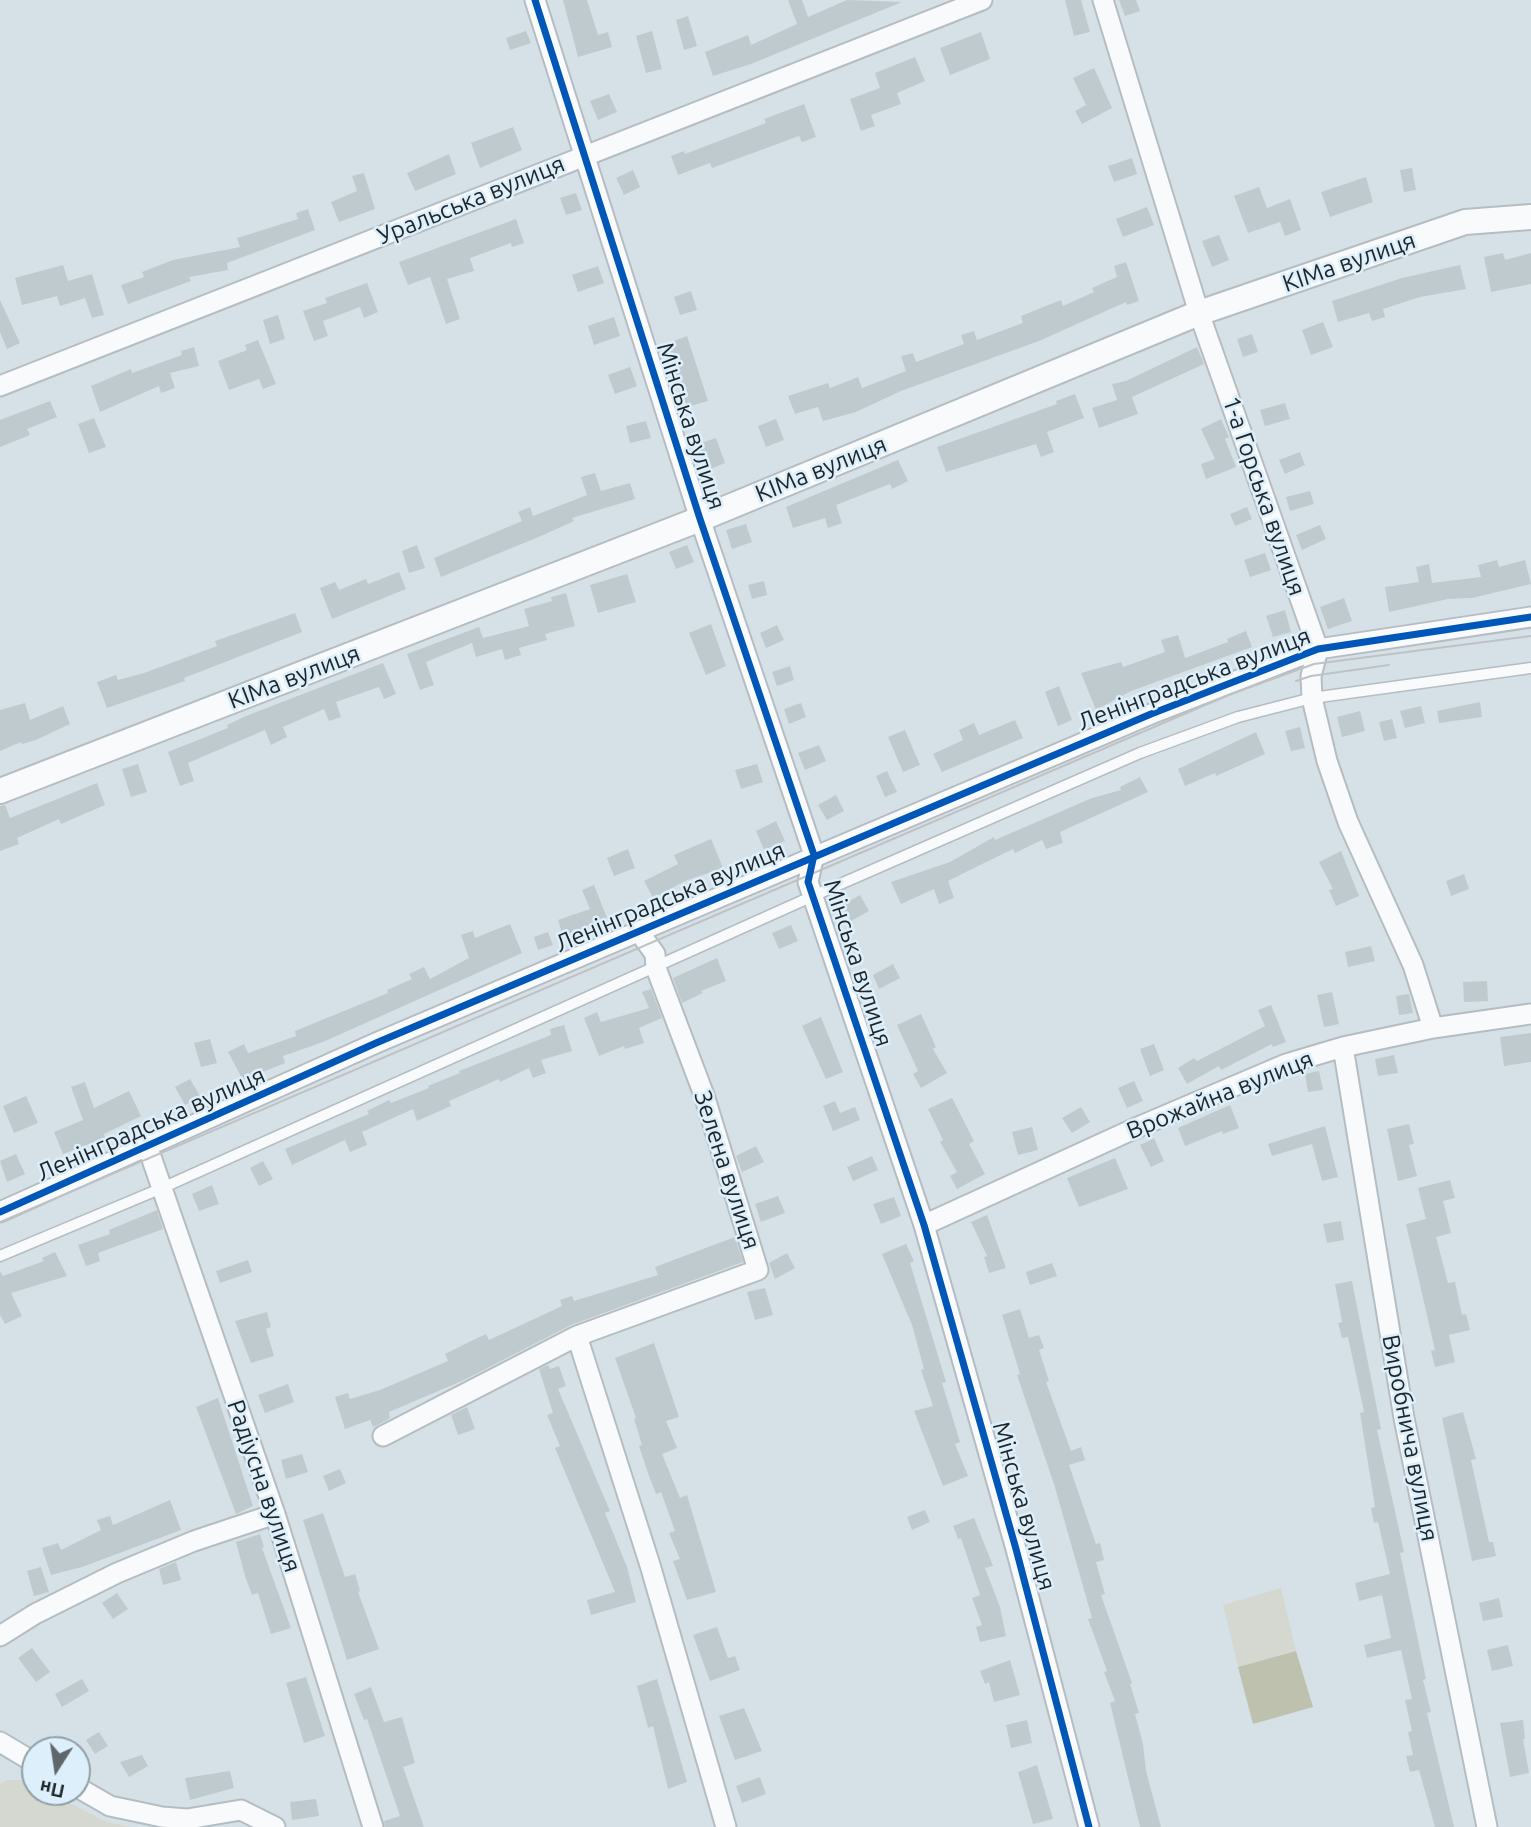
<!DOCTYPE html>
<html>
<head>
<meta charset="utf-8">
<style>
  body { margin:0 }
  #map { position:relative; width:1531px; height:1827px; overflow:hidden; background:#d6e1e7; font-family:Ubuntu,sans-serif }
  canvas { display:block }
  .north { position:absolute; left:21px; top:1736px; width:70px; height:70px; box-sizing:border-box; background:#ddeffb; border:2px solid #919fa7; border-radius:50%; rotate:192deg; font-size:19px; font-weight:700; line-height:28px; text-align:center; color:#1f262a }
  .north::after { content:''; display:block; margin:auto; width:24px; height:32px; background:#5f676c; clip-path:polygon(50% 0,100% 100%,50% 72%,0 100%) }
</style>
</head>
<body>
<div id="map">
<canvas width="1531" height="1827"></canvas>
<div class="north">Пн</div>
</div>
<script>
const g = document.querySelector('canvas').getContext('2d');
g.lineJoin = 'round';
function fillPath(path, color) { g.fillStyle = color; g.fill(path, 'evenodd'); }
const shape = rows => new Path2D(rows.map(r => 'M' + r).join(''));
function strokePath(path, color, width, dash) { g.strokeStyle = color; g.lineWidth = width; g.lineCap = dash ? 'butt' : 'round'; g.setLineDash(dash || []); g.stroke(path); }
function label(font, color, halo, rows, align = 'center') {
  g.font = font + ' Ubuntu,sans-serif'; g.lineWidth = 5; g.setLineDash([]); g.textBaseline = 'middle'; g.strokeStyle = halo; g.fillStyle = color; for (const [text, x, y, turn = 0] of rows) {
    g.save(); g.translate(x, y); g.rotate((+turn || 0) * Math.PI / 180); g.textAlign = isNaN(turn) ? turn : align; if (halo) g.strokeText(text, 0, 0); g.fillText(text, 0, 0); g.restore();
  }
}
fillPath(shape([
  [1281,1588,1296,1651,1238,1667,1223,1605],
  [7,1780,31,1780,35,1783,35,1792,48,1792,107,1822,131,1827,0,1827,0,1784]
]), '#d4d8d1');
fillPath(shape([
  [1296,1651,1313,1707,1253,1724,1238,1667]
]), '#bec1ae');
fillPath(shape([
  [563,0,587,0,598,35,608,32,612,47,578,57],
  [788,0,802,0,808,17,847,0,902,2,751,64,713,76,705,52,748,35,751,45,797,24],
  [1065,0,1081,0,1090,32,1074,36],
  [1119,0,1136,0,1140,11,1125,16],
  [688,16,697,46,684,50,676,20],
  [526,31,531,43,510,50,506,38],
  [652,31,662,69,646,73,636,36],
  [981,32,990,59,950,75,940,48],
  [915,57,925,81,897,93,901,104,871,115,875,126,861,131,850,99,880,88,875,73],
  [1094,68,1112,108,1082,124,1075,111,1086,105,1073,78],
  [609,94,617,112,598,120,590,101],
  [804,104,816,137,802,142,799,136,712,168,710,163,678,175,671,156,684,151,685,154,766,123,764,119],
  [513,127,522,150,480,168,471,143],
  [449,154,456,174,415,191,407,173],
  [1132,158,1137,174,1114,182,1108,166],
  [1412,168,1416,190,1404,192,1400,170],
  [633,170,640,187,624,195,616,178],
  [364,173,375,209,339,222,331,202,357,191,352,176],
  [1366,177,1373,202,1330,217,1321,192],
  [1259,187,1267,208,1290,199,1301,230,1285,236,1280,222,1248,233,1234,196],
  [576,193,582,210,566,215,560,198],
  [1147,207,1154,225,1123,237,1116,219],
  [308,209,315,230,227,263,228,270,189,277,191,281,128,304,121,285,144,277,142,272,173,260,240,247,237,238,298,219,296,213],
  [516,219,524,243,512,247,511,243,470,258,474,271,447,279,460,319,446,324,430,277,408,285,399,262],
  [1219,235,1229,260,1212,267,1202,241],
  [1503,253,1505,260,1531,253,1531,284,1491,292,1484,257],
  [1126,262,1139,301,1127,305,1126,302,1039,341,901,391,856,412,823,421,818,407,795,414,788,396,828,383,830,388,858,377,862,388,906,371,901,356,913,353,916,362,964,344,961,335,974,331,977,340,1023,323,1021,316,1061,300,1063,306,1094,292,1092,288,1117,277,1114,266],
  [63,265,68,281,92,274,104,315,92,318,85,298,60,306,57,296,22,305,15,278],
  [1460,265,1466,289,1420,297,1383,309,1385,317,1372,321,1369,313,1338,322,1332,301,1402,278],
  [598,266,604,283,578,292,572,275],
  [367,283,378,312,364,318,360,307,323,321,328,336,314,341,303,311,327,303,325,298],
  [691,291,697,310,680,315,674,297],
  [0,300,20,343,7,349,0,332],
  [278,315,285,339,270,344,263,320],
  [614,317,620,336,594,345,588,326],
  [1323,322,1333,347,1311,355,1302,330],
  [1252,334,1258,352,1243,357,1237,339],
  [687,336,708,401,687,407,666,344],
  [258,340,276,384,263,389,259,379,229,390,218,361,247,350,245,345],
  [194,347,199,366,170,373,175,388,161,393,159,386,100,412,91,386,131,369,132,373,182,355,181,351],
  [1197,347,1204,364,1132,397,1138,414,1099,428,1092,408,1117,400,1112,384,1126,381],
  [630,367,637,386,615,394,608,375],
  [1075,394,1084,418,1047,432,1054,452,1041,457,1036,444,946,472,937,447,1057,404,1056,401],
  [50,401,57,417,27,429,30,435,0,447,0,420],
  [1285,403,1290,419,1265,426,1260,410],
  [94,418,106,447,89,453,78,424],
  [776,419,784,440,766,447,758,426],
  [1221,419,1229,437,1225,439,1236,467,1206,479,1201,464,1215,459,1201,429],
  [646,421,651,438,630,443,626,426],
  [716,438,725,463,705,471,695,445],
  [1300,452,1305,465,1285,474,1279,460],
  [898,460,908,481,892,489,890,484,836,505,842,523,828,528,825,518,793,528,786,507],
  [595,473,601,491,630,483,635,499,572,518,574,521,541,536,441,577,434,558,522,521,518,512,530,507,533,516,587,495,581,477],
  [1310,491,1314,504,1290,511,1286,497],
  [1247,507,1252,519,1235,526,1230,514],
  [746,524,752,542,732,549,726,530],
  [1320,525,1326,539,1302,550,1296,535],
  [417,545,425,568,409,573,402,551],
  [687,545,694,562,676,569,669,552],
  [1265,553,1271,570,1250,577,1244,560],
  [1497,560,1499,567,1525,560,1531,584,1472,598,1448,599,1389,612,1385,587,1419,582,1416,567,1429,564,1432,583,1481,577,1478,565],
  [399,572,406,589,332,619,320,588,335,582,339,590,366,579,368,584],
  [627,574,636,602,598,613,590,585],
  [764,581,767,595,752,599,748,585],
  [566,593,575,626,545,634,547,640,519,648,521,655,505,660,502,649,476,657,472,643,426,662,434,685,420,690,407,654,479,627,483,638,529,626,524,609,552,601,551,597],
  [1344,598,1352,621,1328,629,1320,607],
  [1285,610,1291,632,1273,637,1266,616],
  [295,613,302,632,184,678,185,681,107,708,97,682,116,675,118,680,144,673,217,646,215,641],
  [711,624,726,666,706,675,689,633],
  [777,625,784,640,766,648,760,633],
  [1246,631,1252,647,1131,691,1096,710,1081,673,1121,662,1123,667,1165,652,1161,640,1178,635,1185,658,1228,642,1227,639],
  [383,663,396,694,384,699,379,687,336,702,341,717,329,721,324,709,283,727,287,737,271,745,265,730,188,763,194,781,180,786,168,752,228,728,227,725,246,716],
  [790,666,794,680,777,686,772,672],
  [1059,686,1072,720,1058,726,1045,692],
  [1480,702,1482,717,1439,723,1437,711],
  [25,703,30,720,63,706,70,724,36,740,22,744,21,742,0,751,0,710],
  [801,703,806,717,789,724,784,709],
  [1421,706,1425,723,1405,728,1400,711],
  [1360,711,1365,731,1342,737,1337,717],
  [1392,719,1397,738,1384,741,1379,722],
  [1015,720,1023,738,942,772,933,754,963,740,959,730,974,723,979,735],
  [1300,727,1305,748,1291,751,1285,731],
  [905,730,920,765,903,772,888,737],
  [1256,732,1265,754,1216,776,1215,773,1185,786,1178,769],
  [819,745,826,761,805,770,798,753],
  [138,764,147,792,131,797,122,769],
  [757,764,763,782,741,789,735,770],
  [887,771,897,792,885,797,876,776],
  [1140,777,1148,792,1060,832,1063,843,1046,849,1042,840,1015,853,1013,849,976,867,948,881,954,898,939,904,934,889,901,904,891,882,950,862,994,837,995,840,1092,798,1121,790,1120,787],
  [97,783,105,805,61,824,59,819,17,838,19,844,0,851,0,806,5,805,10,818],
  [836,795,844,811,827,820,818,805],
  [776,821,785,841,764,850,756,831],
  [711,839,723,868,685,881,653,898,644,881,678,864,674,855],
  [628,849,635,868,614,876,607,858],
  [1341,851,1359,896,1336,906,1329,890,1333,889,1319,862],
  [1464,874,1469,889,1451,896,1446,881],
  [594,885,607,918,563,936,558,920,590,909,582,890],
  [860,895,869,911,851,921,842,905],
  [510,924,522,953,323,1042,283,1056,285,1063,243,1080,228,1052,244,1044,248,1053,296,1036,295,1031,388,993,387,990,412,979,409,974,424,967,430,979,469,958,461,935,473,931,475,938],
  [791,925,798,941,779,949,772,933],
  [548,932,553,945,538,950,534,937],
  [1371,946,1375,961,1348,967,1345,952],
  [717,958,726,981,701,991,703,993,682,1003,673,978],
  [893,964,900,978,879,989,873,975],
  [1487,981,1488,1001,1464,1002,1463,982],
  [651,989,662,1018,639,1028,644,1043,625,1049,624,1046,599,1056,584,1018,597,1012,601,1022,649,1008,642,992],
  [1332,992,1339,1024,1324,1027,1317,995],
  [1409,994,1413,1013,1399,1015,1396,996],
  [1271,1005,1286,1042,1273,1047,1272,1044,1221,1070,1219,1066,1187,1084,1178,1068,1194,1058,1197,1061,1265,1026,1258,1010],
  [921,1014,936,1047,933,1049,947,1073,921,1088,913,1074,918,1071,897,1025],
  [821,1017,843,1072,826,1079,802,1026],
  [564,1025,572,1051,541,1060,546,1073,533,1078,529,1068,500,1082,499,1079,449,1101,451,1106,417,1121,413,1109,362,1132,367,1145,350,1152,345,1140,292,1165,285,1149,369,1114,367,1111,389,1100,391,1103,429,1088,428,1086,460,1073,459,1071,551,1035,550,1029],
  [1531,1033,1531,1062,1504,1066,1500,1037],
  [210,1039,217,1063,201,1067,194,1043],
  [1154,1044,1164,1070,1150,1076,1140,1049],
  [1394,1055,1398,1073,1378,1076,1375,1059],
  [1319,1071,1323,1090,1308,1092,1305,1074],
  [190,1079,200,1096,185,1105,175,1087],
  [1134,1081,1143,1101,1127,1108,1118,1088],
  [85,1082,94,1108,129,1091,141,1116,104,1134,105,1138,63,1154,54,1132,83,1120,71,1087],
  [26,1096,38,1123,14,1133,3,1106],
  [952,1098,974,1141,969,1144,985,1174,957,1189,950,1176,957,1172,940,1142,943,1140,928,1109],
  [835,1101,840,1113,855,1107,860,1120,833,1131,823,1106],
  [1230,1105,1239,1128,1223,1134,1222,1131,1185,1146,1178,1128],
  [1081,1107,1090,1122,1072,1133,1062,1118],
  [1409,1124,1414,1144,1409,1145,1417,1176,1398,1181,1387,1129],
  [1325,1126,1338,1177,1322,1181,1312,1144,1272,1156,1268,1144],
  [1032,1127,1038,1150,1018,1155,1012,1132],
  [1154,1138,1164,1161,1151,1167,1140,1145],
  [756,1146,764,1162,742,1172,736,1156],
  [16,1154,25,1174,7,1182,0,1161],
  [872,1156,878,1170,853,1181,847,1167],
  [1115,1158,1128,1189,1079,1207,1067,1178],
  [263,1161,273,1179,259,1186,250,1168],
  [1450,1180,1455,1198,1443,1201,1451,1233,1436,1237,1448,1283,1455,1282,1462,1315,1466,1314,1470,1330,1449,1335,1455,1362,1435,1367,1431,1351,1435,1350,1406,1224,1426,1219,1418,1188],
  [212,1185,219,1204,199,1211,192,1194],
  [778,1196,785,1213,761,1222,755,1204],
  [894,1197,901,1216,881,1224,873,1204],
  [157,1210,163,1229,98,1253,100,1261,86,1266,78,1245,110,1234,109,1230],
  [987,1215,1006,1268,989,1273,984,1257,987,1256,971,1222],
  [1341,1221,1344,1240,1327,1243,1323,1224],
  [735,1237,743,1262,571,1325,464,1380,389,1412,390,1418,378,1425,373,1427,370,1420,345,1429,335,1397,348,1393,350,1399,380,1390,448,1361,445,1354,473,1340,486,1334,489,1340,562,1306,560,1300,572,1296,574,1301,658,1275,655,1267],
  [906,1244,914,1261,910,1263,946,1382,942,1383,960,1442,955,1444,968,1476,943,1486,914,1411,933,1406,921,1370,924,1369,912,1325,882,1254],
  [55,1252,67,1276,11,1293,22,1316,5,1324,0,1315,0,1271,3,1276,44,1261,42,1258],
  [787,1253,795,1268,775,1279,769,1263],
  [248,1260,252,1272,220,1283,216,1271],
  [1052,1263,1057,1276,1030,1285,1026,1272],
  [1352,1281,1381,1429,1377,1430,1404,1552,1400,1553,1426,1679,1423,1680,1431,1712,1427,1713,1454,1827,1435,1827,1419,1770,1410,1772,1406,1756,1413,1755,1408,1732,1412,1731,1405,1700,1412,1699,1401,1650,1367,1658,1364,1645,1391,1638,1382,1595,1359,1601,1355,1583,1390,1574,1378,1522,1374,1523,1371,1508,1375,1507,1360,1413,1364,1412,1348,1337,1342,1338,1338,1323,1342,1322,1335,1284],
  [765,1288,773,1315,755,1320,747,1292],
  [1020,1309,1029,1338,1039,1335,1044,1348,1039,1350,1049,1381,1046,1382,1071,1451,1081,1447,1085,1460,1069,1465,1096,1544,1100,1543,1104,1560,1096,1562,1105,1594,1101,1595,1132,1683,1130,1684,1139,1713,1135,1714,1143,1744,1146,1771,1161,1827,1140,1827,1110,1703,1115,1701,1104,1672,1107,1671,1088,1619,1092,1618,1054,1484,1017,1375,1020,1374,1002,1315],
  [267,1312,271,1327,266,1329,274,1356,251,1363,235,1321],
  [654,1343,679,1417,666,1421,677,1448,662,1454,680,1498,687,1495,716,1592,687,1600,673,1561,680,1559,669,1533,675,1531,661,1492,656,1494,649,1476,639,1446,642,1445,634,1419,636,1418,615,1358],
  [548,1365,550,1369,559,1366,566,1386,558,1389,610,1511,605,1513,627,1567,636,1602,591,1615,587,1600,615,1592,555,1448,560,1446,547,1415,553,1413,539,1369],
  [288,1384,294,1402,265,1413,258,1395],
  [218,1398,253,1506,236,1514,196,1407],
  [467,1407,475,1429,458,1435,451,1415],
  [1463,1412,1476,1459,1471,1460,1489,1542,1493,1542,1496,1556,1472,1561,1442,1418],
  [302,1454,308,1472,286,1479,281,1460],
  [340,1469,346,1483,329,1491,323,1476],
  [170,1500,181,1530,82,1567,51,1575,42,1548,58,1543,61,1550,101,1530,97,1520,110,1516,113,1525],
  [925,1510,930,1522,912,1530,907,1517],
  [323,1513,345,1577,355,1574,360,1591,358,1592,379,1649,347,1660,303,1520],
  [974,1518,993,1566,985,1568,1000,1607,1006,1636,980,1642,976,1627,982,1625,972,1598,980,1595,961,1538,958,1539,953,1526],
  [260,1534,264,1547,262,1548,291,1628,271,1634,258,1593,252,1595,245,1576,236,1542],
  [176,1562,181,1580,163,1585,159,1569],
  [41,1567,49,1592,34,1596,27,1571],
  [117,1593,128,1609,113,1619,102,1603],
  [1499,1598,1503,1617,1483,1621,1479,1603],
  [717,1627,728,1658,735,1656,740,1670,710,1681,693,1635],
  [1508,1645,1513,1666,1492,1671,1487,1650],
  [32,1648,50,1672,36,1682,18,1658],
  [1010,1660,1020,1695,994,1702,989,1682,985,1684,980,1671],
  [306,1677,325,1736,304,1743,286,1683],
  [82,1679,89,1691,62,1707,55,1694],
  [657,1679,687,1782,668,1789,653,1726,648,1728,637,1686],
  [371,1687,384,1722,402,1717,415,1763,403,1767,424,1827,385,1827,384,1821,400,1816,367,1719,364,1720,354,1694],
  [744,1708,762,1751,735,1760,719,1716],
  [1027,1720,1032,1743,1011,1748,1006,1725],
  [1523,1720,1525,1739,1523,1739,1529,1773,1510,1777,1500,1723],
  [99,1732,108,1746,95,1754,86,1740],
  [142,1755,148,1766,129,1777,120,1762],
  [1037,1765,1053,1819,1033,1824,1018,1772],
  [230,1771,234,1788,190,1800,185,1778],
  [760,1777,766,1794,742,1803,736,1786],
  [316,1799,319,1816,292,1820,290,1802]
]), '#bfcacf');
const service = shape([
  [0,1256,162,1188,813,896,1140,753,1238,717,1312,698,1531,668]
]);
const minor = shape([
  [535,0,700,519,814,855,808,882,924,1225,1016,1549,1089,1827],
  [1103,0,1199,313,1318,649,1311,676,1312,698,1327,761,1348,822,1413,965,1433,1028],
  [0,386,982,0],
  [639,932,655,954,656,968,704,1095,758,1270,577,1336,650,1565,726,1827],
  [1343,1047,1404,1418,1487,1827],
  [148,1148,275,1514,373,1827],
  [0,1212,376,1043,1151,714,1318,649,1531,617],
  [924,1225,1138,1127,1286,1064,1343,1047,1433,1028,1531,1014],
  [383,1436,577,1336],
  [0,1636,35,1614,117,1573,194,1541,275,1514],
  [0,1742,35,1763],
  [77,1787,110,1806,162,1817,187,1819,241,1810,275,1827]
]);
const tertiary = shape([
  [0,791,700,519,1199,313,1465,222,1531,217]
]);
strokePath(service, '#b5bdc2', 13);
strokePath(minor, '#b5bdc2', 23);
strokePath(tertiary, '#b5bdc2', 28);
strokePath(service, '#f9fafb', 10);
strokePath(minor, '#f9fafb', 19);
strokePath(tertiary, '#f9fafb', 24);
strokePath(shape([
  [1296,681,1311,676,1389,665],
  [0,1222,1231,694,1314,664,1531,636]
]), '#bfc2c4', 2);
strokePath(shape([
  [535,0,700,519,814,855,808,882,924,1225,1016,1549,1089,1827],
  [0,1212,376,1043,1151,714,1318,649,1531,617]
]), '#0057b8', 7);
label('24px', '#1f262a', '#ddeffb', [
  ["Уральська вулиця",471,200,-22],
  ["КІМа вулиця",1349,262,-19],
  ["Мінська вулиця",691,426,72],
  ["КІМа вулиця",821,469,-22],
  ["1-а Горська вулиця",1264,496,71],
  ["КІМа вулиця",294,677,-21],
  ["Ленінградська вулиця",1194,679,-21],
  ["Ленінградська вулиця",670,897,-23],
  ["Мінська вулиця",858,963,72],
  ["Врожайна вулиця",1220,1095,-22],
  ["Ленінградська вулиця",151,1124,-24],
  ["Зелена вулиця",727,1170,72],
  ["Виробнича вулиця",1410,1438,79],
  ["Радіусна вулиця",264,1486,71],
  ["Мінська вулиця",1024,1506,74]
]);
</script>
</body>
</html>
